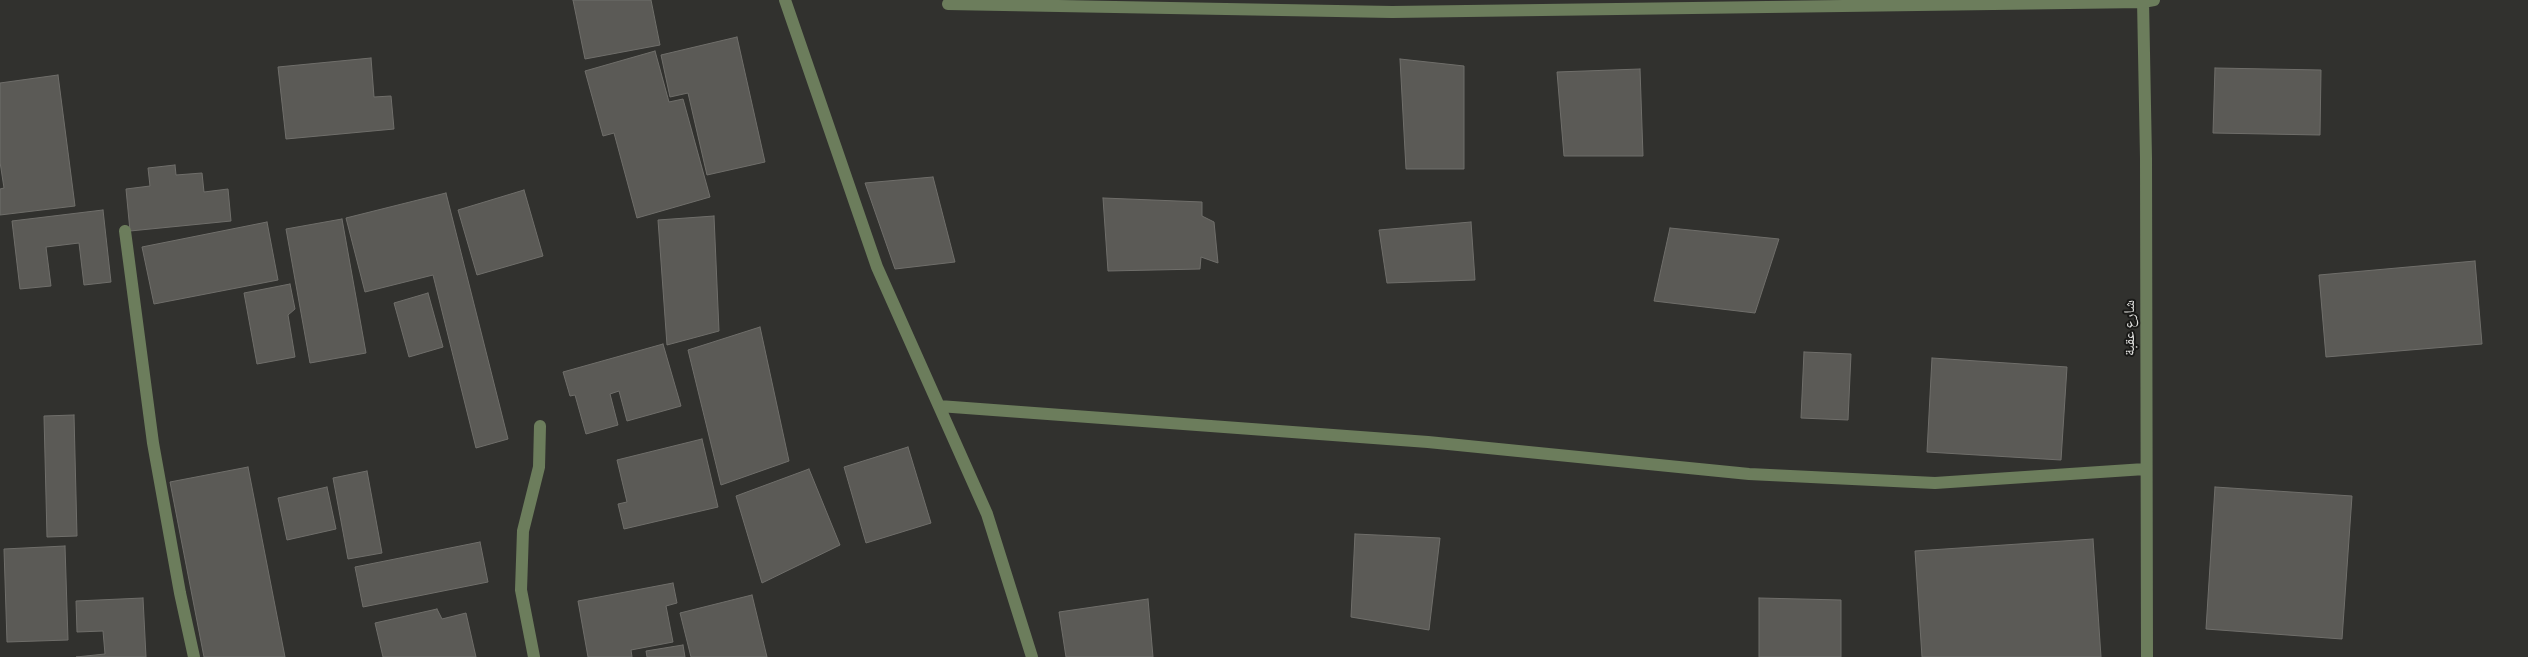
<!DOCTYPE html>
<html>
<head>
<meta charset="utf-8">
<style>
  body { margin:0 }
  canvas { display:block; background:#31312e }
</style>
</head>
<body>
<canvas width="2528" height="657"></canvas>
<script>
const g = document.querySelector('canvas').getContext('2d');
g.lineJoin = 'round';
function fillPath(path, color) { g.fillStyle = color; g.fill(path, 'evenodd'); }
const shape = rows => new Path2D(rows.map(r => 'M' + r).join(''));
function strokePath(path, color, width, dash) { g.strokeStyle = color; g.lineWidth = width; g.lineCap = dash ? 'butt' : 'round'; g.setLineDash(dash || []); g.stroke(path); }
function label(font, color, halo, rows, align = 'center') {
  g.font = font + ' Manrope,"Noto Naskh Arabic",sans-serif'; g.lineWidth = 4; g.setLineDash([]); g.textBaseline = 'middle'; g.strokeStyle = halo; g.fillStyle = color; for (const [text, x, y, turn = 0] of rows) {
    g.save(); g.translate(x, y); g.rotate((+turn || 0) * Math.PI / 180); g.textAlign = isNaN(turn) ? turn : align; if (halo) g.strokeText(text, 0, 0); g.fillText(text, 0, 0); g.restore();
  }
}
const building = shape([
  [573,0,651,0,660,45,585,59,573,0],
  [737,37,765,162,707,175,688,93,670,97,661,55,737,37],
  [655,51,669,102,683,99,710,197,637,218,614,133,603,136,585,71,655,51],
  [371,58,374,97,391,96,394,129,286,139,278,67,371,58],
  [1400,59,1464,66,1464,169,1406,169,1400,59],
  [2215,68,2321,70,2320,135,2213,133,2215,68],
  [1640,69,1643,156,1564,156,1557,72,1640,69],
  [58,75,75,206,0,215,0,189,4,188,0,162,0,83,58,75],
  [175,165,176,175,202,173,204,192,228,189,231,221,130,231,126,189,150,186,148,168,175,165],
  [933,177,955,262,895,269,865,183,933,177],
  [524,190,543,256,477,275,458,210,524,190],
  [446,193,508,439,476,448,433,275,365,292,346,218,446,193],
  [1103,198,1202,202,1202,216,1214,222,1218,263,1201,257,1200,269,1108,271,1103,198],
  [103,210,111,282,84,285,79,243,46,247,51,286,20,289,12,221,103,210],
  [714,216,719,331,667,345,658,220,714,216],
  [342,219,366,353,310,363,286,229,342,219],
  [267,222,278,280,154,304,142,247,267,222],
  [1471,222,1475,280,1387,283,1379,230,1471,222],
  [1670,228,1779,239,1755,313,1654,301,1670,228],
  [2475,261,2482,344,2326,357,2319,275,2475,261],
  [290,284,295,309,288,315,295,357,257,364,244,293,290,284],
  [428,293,443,347,409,357,394,303,428,293],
  [760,327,789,461,721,485,688,350,760,327],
  [663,344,681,406,627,421,619,391,610,394,618,425,586,434,575,395,570,396,563,372,663,344],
  [1804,352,1851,354,1848,420,1801,418,1804,352],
  [1932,358,2067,367,2061,460,1927,452,1932,358],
  [74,415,77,536,47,537,44,416,74,415],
  [702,439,718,507,624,529,618,504,627,502,617,460,702,439],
  [908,447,931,523,866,543,844,467,908,447],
  [248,467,285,657,204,657,170,482,248,467],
  [809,469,840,545,762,583,736,496,809,469],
  [367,471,382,553,348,559,333,478,367,471],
  [327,487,336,529,287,540,278,498,327,487],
  [2215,487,2352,496,2342,639,2206,629,2215,487],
  [1355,534,1440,538,1429,630,1351,617,1355,534],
  [2093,539,2101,657,1922,657,1915,551,2093,539],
  [480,542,488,582,363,607,355,567,480,542],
  [65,546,68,640,7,642,4,549,65,546],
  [673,583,677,603,666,606,673,642,631,650,632,657,588,657,578,601,673,583],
  [752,595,767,657,691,657,680,613,752,595],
  [143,598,146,657,76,657,105,654,103,631,77,632,76,601,143,598],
  [1759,598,1841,600,1841,657,1759,657,1759,598],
  [1148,599,1153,657,1066,657,1059,612,1148,599],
  [437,609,442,619,466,613,476,657,383,657,375,623,437,609],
  [683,645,685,657,647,657,646,651,683,645]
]);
fillPath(building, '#5b5a56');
strokePath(building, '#6f6e6a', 1);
strokePath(shape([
  [785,0,877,267,987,514,1032,657],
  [2143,0,2146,158,2147,657],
  [948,4,1392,12,2143,2,2154,0],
  [125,231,153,443,180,593,194,657],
  [939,406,1428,442,1749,474,1935,483,2145,469],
  [534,657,521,590,523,531,539,467,540,426]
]), '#6c7d5c', 12);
label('15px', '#dfdfdd', '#191917', [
  ["شارع عقبة",2130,328,-90]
]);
</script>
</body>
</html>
